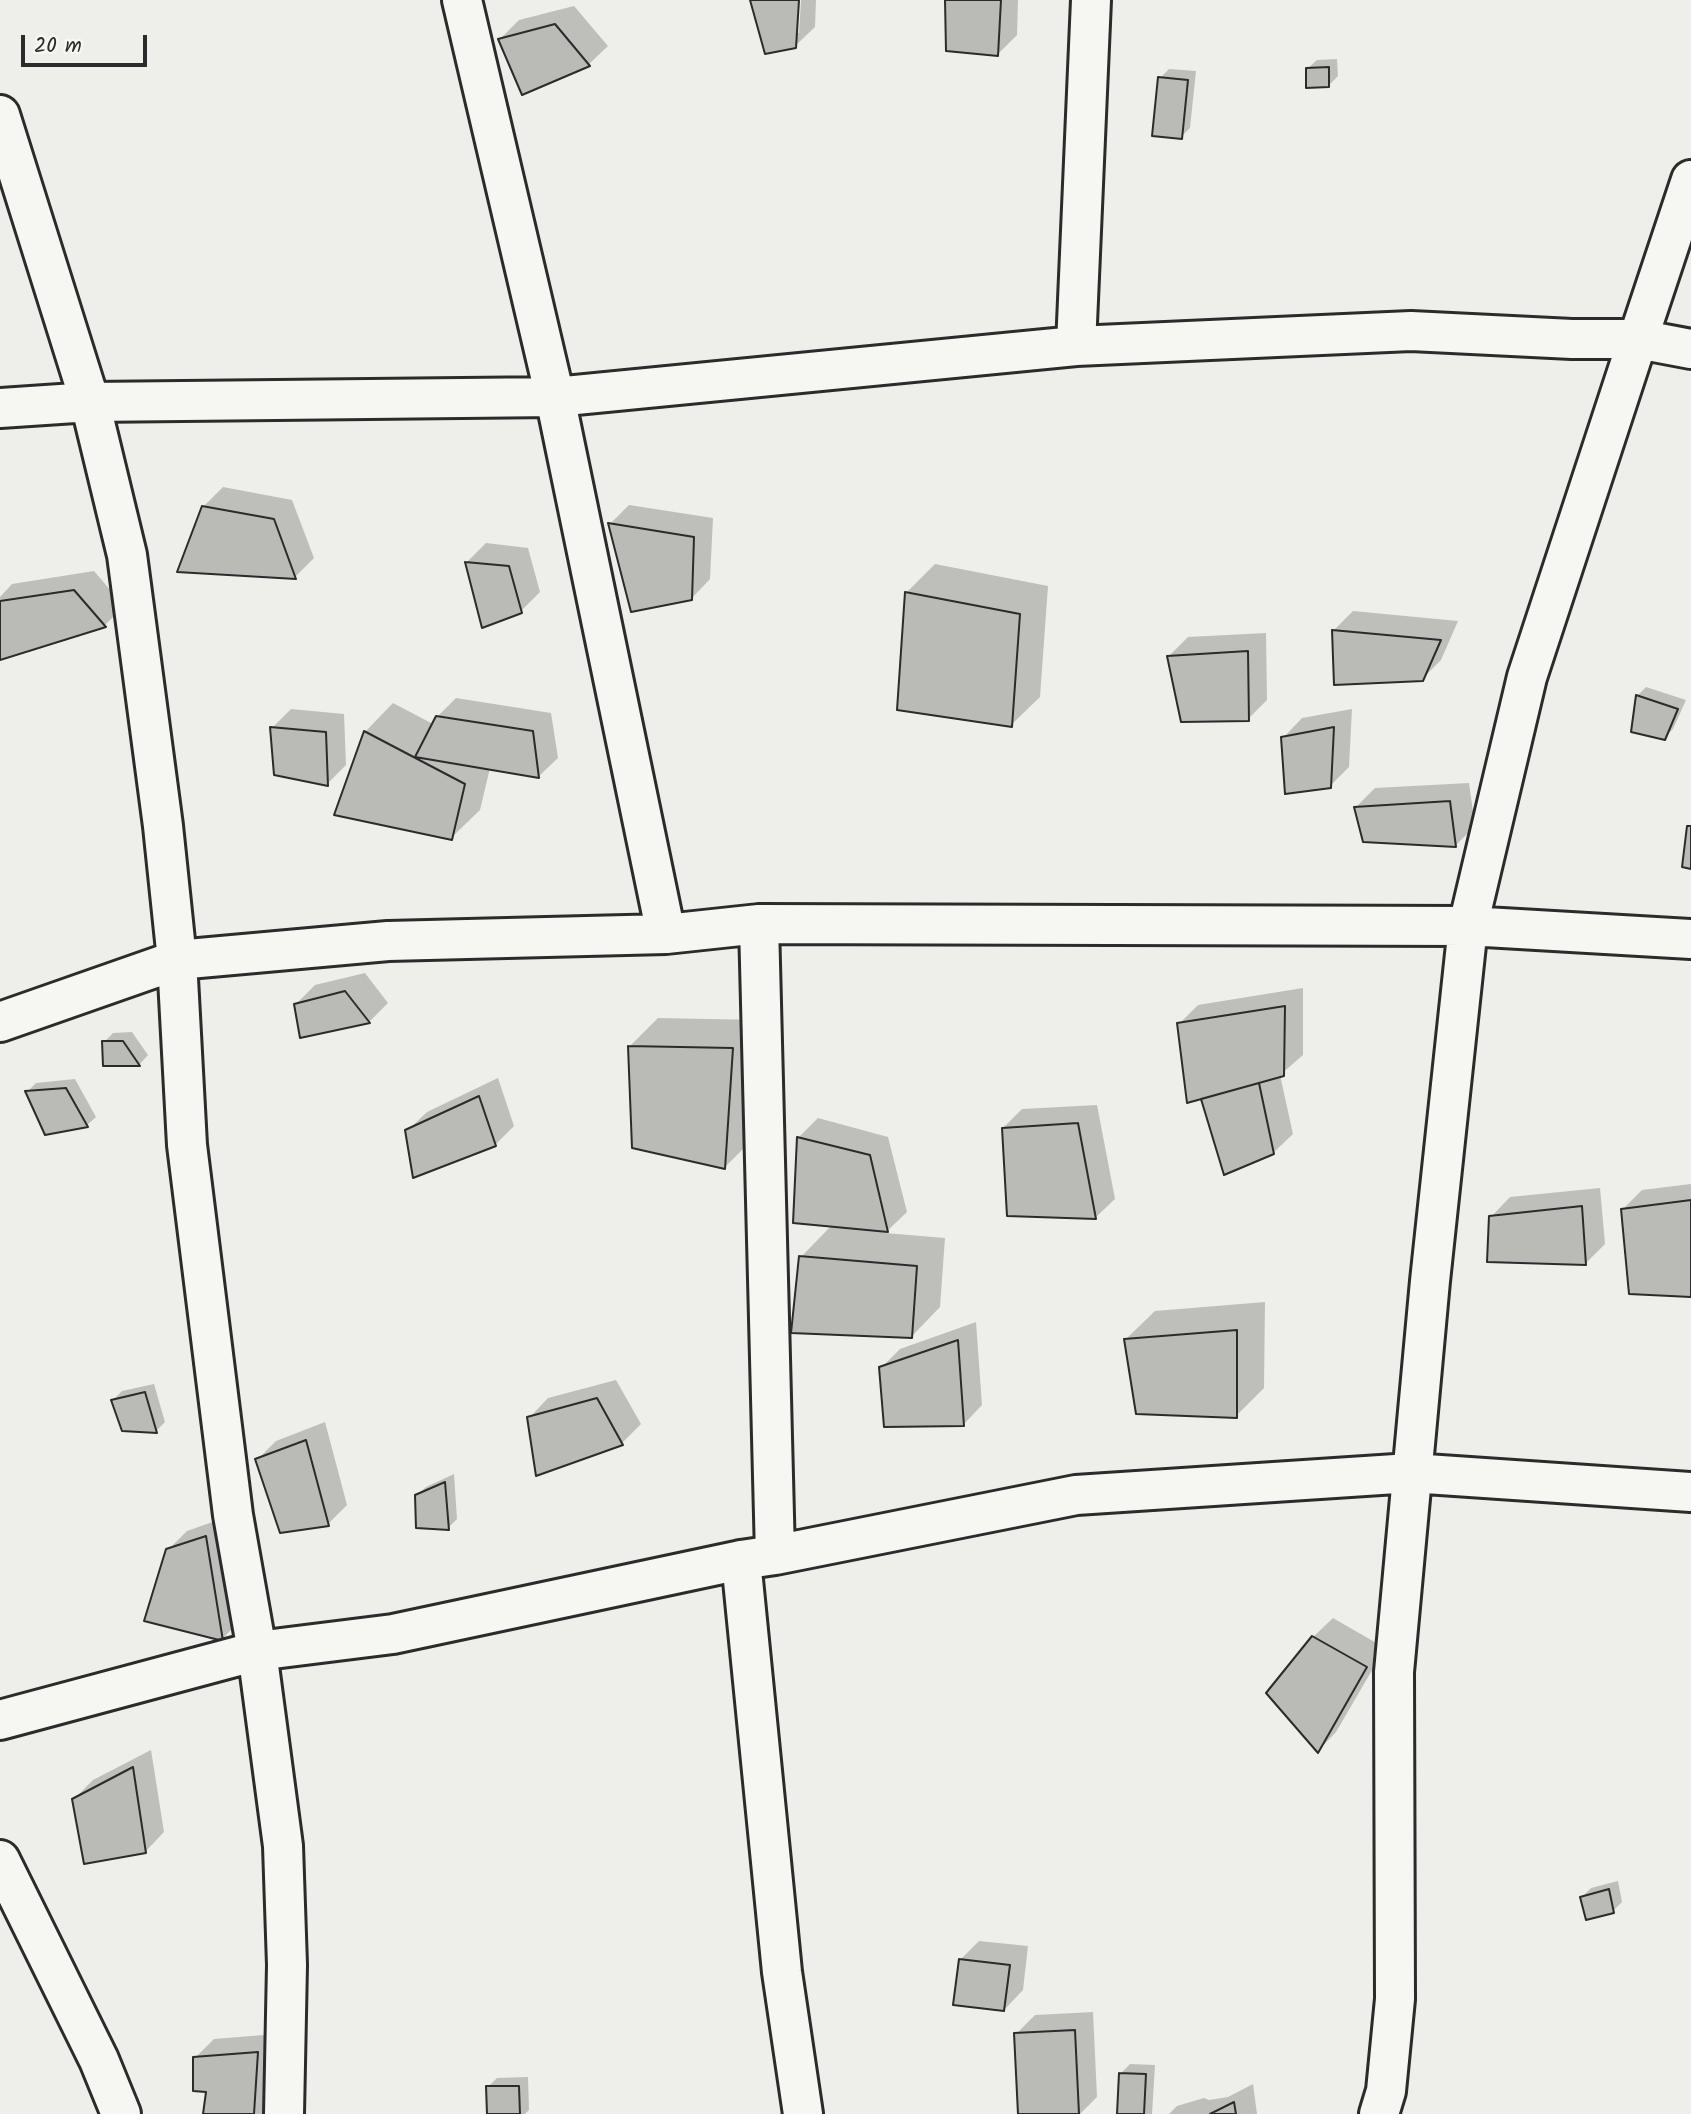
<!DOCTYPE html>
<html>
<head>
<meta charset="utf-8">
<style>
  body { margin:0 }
  #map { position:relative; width:1691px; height:2114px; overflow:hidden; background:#eeeeea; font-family:Kalam,sans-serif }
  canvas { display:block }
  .scale { position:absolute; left:21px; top:35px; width:126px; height:32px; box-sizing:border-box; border:4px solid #2b2b2b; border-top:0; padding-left:9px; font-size:21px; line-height:24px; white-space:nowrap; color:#2b2b2b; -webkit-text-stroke:5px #f6f6f2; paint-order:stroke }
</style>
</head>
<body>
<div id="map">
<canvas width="1691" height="2114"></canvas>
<div class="scale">20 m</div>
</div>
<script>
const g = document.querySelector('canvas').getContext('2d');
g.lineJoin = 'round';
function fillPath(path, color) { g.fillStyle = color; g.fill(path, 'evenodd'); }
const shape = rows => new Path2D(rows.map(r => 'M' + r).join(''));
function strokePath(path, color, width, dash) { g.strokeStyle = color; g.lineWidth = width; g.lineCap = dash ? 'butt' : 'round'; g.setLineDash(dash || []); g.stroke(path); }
fillPath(shape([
  [751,0,798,0,795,33,799,33,801,0,816,0,815,27,795,46],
  [946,0,1018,0,1017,35,998,54],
  [574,6,608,46,589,64,523,93,500,39,519,20],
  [1337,59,1338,76,1329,85,1307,69,1317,60],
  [1169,69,1196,71,1190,128,1181,137,1160,78],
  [223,487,292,500,314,558,295,577,179,571,203,507],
  [629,505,713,518,710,579,691,599,610,524],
  [486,543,528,548,540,592,521,611,467,562],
  [935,564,1048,586,1040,697,1011,725,907,592],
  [94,571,124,606,105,625,2,658,0,597,12,584],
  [1353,611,1458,621,1441,660,1422,679,1334,630],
  [1266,633,1267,700,1248,719,1169,656,1188,637],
  [1646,687,1686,700,1673,729,1664,738,1637,696],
  [456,698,551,713,558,758,539,776,490,768,480,810,451,838,365,732,393,703,433,724,437,717],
  [291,709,344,714,346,765,327,784,272,728],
  [1352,709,1349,767,1330,786,1283,738,1302,718],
  [1469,783,1475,826,1456,845,1364,840,1356,807,1375,788],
  [365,973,388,1003,369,1022,302,1036,296,1004,315,985],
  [1303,988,1303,1055,1280,1075,1293,1134,1273,1153,1179,1024,1198,1005],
  [658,1018,761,1020,753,1139,725,1167,629,1047],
  [132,1032,148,1055,140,1064,104,1064,104,1042,113,1033],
  [498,1078,514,1126,495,1145,407,1131,427,1112],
  [75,1079,96,1117,87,1125,27,1092,36,1083],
  [1097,1105,1115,1199,1096,1217,1003,1128,1022,1109],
  [818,1118,888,1137,907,1212,885,1233,945,1238,940,1307,912,1336,801,1257,832,1225,795,1222,799,1137],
  [1691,1184,1691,1295,1623,1209,1642,1190],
  [1600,1188,1605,1244,1586,1263,1491,1217,1510,1197],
  [1265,1302,1264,1388,1236,1416,1126,1339,1155,1311],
  [976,1322,982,1405,963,1425,881,1368,900,1349],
  [616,1380,641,1424,622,1443,537,1473,529,1418,548,1398],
  [154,1384,165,1422,156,1431,113,1400,122,1391],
  [325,1422,347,1505,328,1524,257,1460,276,1441],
  [454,1474,457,1519,448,1528,416,1496,426,1487],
  [224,1518,241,1620,222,1639,168,1550,187,1531],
  [1333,1618,1385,1648,1336,1732,1318,1751,1313,1637],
  [151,1750,164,1832,145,1852,74,1799,93,1780],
  [1618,1881,1622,1902,1613,1911,1582,1897,1591,1888],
  [979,1941,1028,1946,1023,1990,1004,2010,960,1960],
  [1093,2012,1097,2097,1080,2114,1020,2114,1016,2034,1035,2015],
  [276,2034,272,2114,205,2114,208,2091,195,2058,214,2039],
  [1130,2064,1155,2065,1152,2114,1119,2114,1121,2073],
  [528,2077,529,2110,525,2114,489,2114,488,2087,497,2078],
  [1253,2084,1257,2114,1169,2114,1177,2106,1204,2098,1209,2100,1228,2097]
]), '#0003');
const building = shape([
  [750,0,799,0,796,48,765,54,750,0],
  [945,0,1001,0,998,56,946,51,945,0],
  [555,24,590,66,522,95,498,39,555,24],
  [1329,67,1329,87,1306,88,1306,68,1329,67],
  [1158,77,1188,80,1182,139,1152,136,1158,77],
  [202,506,274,519,296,579,177,572,202,506],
  [608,523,694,537,692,600,631,612,608,523],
  [465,562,509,566,522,613,482,628,465,562],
  [74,590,106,627,0,660,0,601,74,590],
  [905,592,1020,614,1012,727,897,710,905,592],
  [1332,630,1441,640,1423,681,1334,685,1332,630],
  [1248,651,1249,721,1181,722,1167,656,1248,651],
  [1636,695,1678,709,1665,740,1631,732,1636,695],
  [436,716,533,731,539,778,415,757,436,716],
  [270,727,326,732,328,786,274,775,270,727],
  [1334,727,1331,788,1285,794,1281,737,1334,727],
  [364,731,465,784,452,840,334,815,364,731],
  [1450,801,1456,847,1363,842,1354,807,1450,801],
  [1687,826,1691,826,1691,869,1682,867,1687,826],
  [345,991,370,1023,300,1038,294,1004,345,991],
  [1285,1006,1284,1076,1187,1103,1177,1023,1285,1006],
  [102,1041,123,1041,140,1066,103,1066,102,1041],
  [628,1046,733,1048,725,1169,632,1148,628,1046],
  [1259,1083,1274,1154,1224,1175,1201,1099,1259,1083],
  [66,1088,88,1127,45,1135,25,1091,66,1088],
  [479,1096,496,1146,413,1178,405,1130,479,1096],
  [1078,1123,1096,1219,1007,1216,1002,1128,1078,1123],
  [797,1137,870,1155,888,1232,793,1223,797,1137],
  [1691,1200,1691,1297,1629,1294,1621,1209,1691,1200],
  [1582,1206,1586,1265,1487,1262,1489,1216,1582,1206],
  [799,1256,917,1266,912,1338,791,1333,799,1256],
  [1237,1330,1237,1418,1136,1414,1124,1339,1237,1330],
  [958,1340,964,1426,884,1427,879,1367,958,1340],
  [145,1392,157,1433,122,1431,111,1400,145,1392],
  [597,1398,623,1445,536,1476,527,1417,597,1398],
  [306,1440,329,1526,280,1533,255,1459,306,1440],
  [445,1482,449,1530,416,1528,415,1495,445,1482],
  [206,1536,223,1641,144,1621,166,1549,206,1536],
  [1312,1636,1367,1667,1318,1753,1266,1693,1312,1636],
  [133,1767,146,1853,84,1864,72,1799,133,1767],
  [1609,1889,1614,1913,1586,1920,1580,1897,1609,1889],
  [959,1959,1010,1965,1004,2011,953,2005,959,1959],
  [1075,2030,1079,2114,1018,2114,1014,2033,1075,2030],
  [258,2052,254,2114,203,2114,206,2092,193,2091,193,2057,258,2052],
  [1119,2073,1146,2074,1144,2114,1117,2114,1119,2073],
  [486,2086,519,2086,520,2114,487,2114,486,2086],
  [1234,2102,1236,2114,1210,2114,1234,2102]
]);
fillPath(building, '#babab7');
strokePath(building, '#2b2b2b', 2);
const minor = shape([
  [462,0,555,397,666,934,759,924,1468,926,1691,939],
  [1091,0,1076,346,1411,331,1572,339,1638,339,1527,677,1468,926,1430,1281,1394,1672,1395,1999,1386,2091,1379,2114],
  [0,115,90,402,127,555,163,826,177,960,187,1145,233,1515,257,1651,393,1634,741,1560,775,1555,1076,1495,1411,1473,1691,1492],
  [1691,180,1638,339,1691,349],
  [0,408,90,402,555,397,1076,346],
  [759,924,775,1555],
  [0,1022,177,960,388,941,666,934],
  [741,1560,782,1972,803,2114],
  [0,1720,257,1651,283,1846,287,1965,284,2114],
  [0,1860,99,2060,121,2114]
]);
strokePath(minor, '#2b2b2b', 44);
strokePath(minor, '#f6f6f2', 38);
</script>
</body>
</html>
